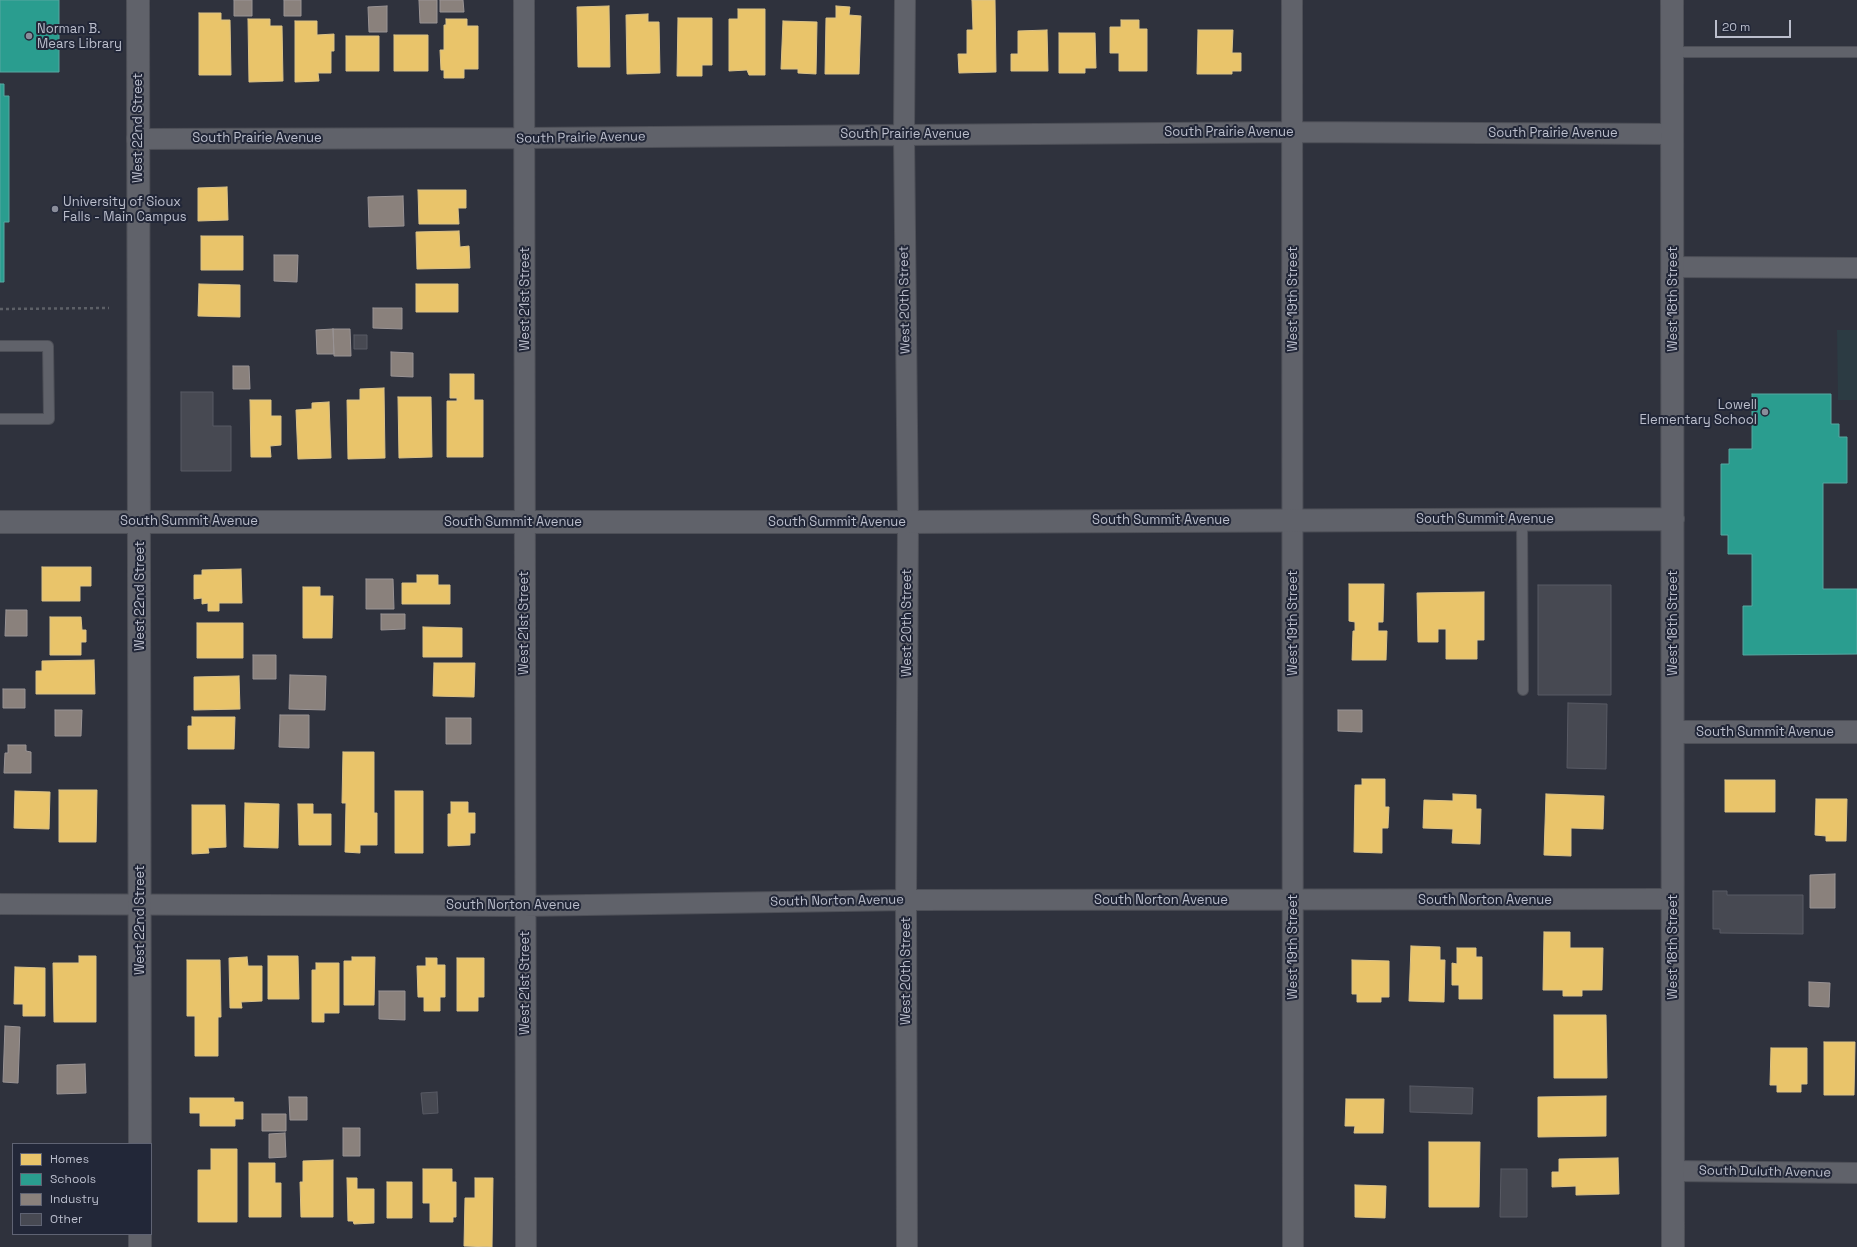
<!DOCTYPE html>
<html>
<head>
<meta charset="utf-8">
<style>
  body { margin:0 }
  #map { position:relative; width:1857px; height:1247px; overflow:hidden; background:#2f323d; font-family:"Space Grotesk",sans-serif }
  canvas { display:block }
  .legend { position:absolute; left:12px; top:1143px; width:140px; height:92px; box-sizing:border-box; background:#222738; border:1px solid #5f6373; margin:0; padding:5px 7px; list-style:none; font-size:12px; color:#bbbecc }
  .legend li { display:flex; align-items:center; gap:8px; height:20px }
  .legend b { width:20px; border:1px solid #5f6373 }
  .scale { position:absolute; left:1715px; top:20px; width:76px; height:18px; box-sizing:border-box; border:2px solid #bbbecc; border-top:0; padding-left:5px; font-size:12px; line-height:14px; white-space:nowrap; color:#bbbecc; -webkit-text-stroke:3px #222738; paint-order:stroke }
</style>
</head>
<body>
<div id="map">
<canvas width="1857" height="1247"></canvas>
<ul class="legend">
<li><b style="height:11px;background:#e9c46a"></b>Homes</li>
<li><b style="height:11px;background:#2a9d8f"></b>Schools</li>
<li><b style="height:11px;background:#8a817c"></b>Industry</li>
<li><b style="height:11px;background:#474952"></b>Other</li>
</ul>
<div class="scale">20 m</div>
</div>
<script>
const g = document.querySelector('canvas').getContext('2d');
g.lineJoin = 'round';
function fillPath(path, color) { g.fillStyle = color; g.fill(path, 'evenodd'); }
const shape = rows => new Path2D(rows.map(r => 'M' + r).join(''));
function strokePath(path, color, width, dash) { g.strokeStyle = color; g.lineWidth = width; g.lineCap = dash ? 'butt' : 'round'; g.setLineDash(dash || []); g.stroke(path); }
function label(font, color, halo, rows, align = 'center') {
  g.font = font + ' "Space Grotesk",sans-serif'; g.lineWidth = 4; g.setLineDash([]); g.textBaseline = 'middle'; g.strokeStyle = halo; g.fillStyle = color; for (const [text, x, y, turn = 0] of rows) {
    g.save(); g.translate(x, y); g.rotate((+turn || 0) * Math.PI / 180); g.textAlign = isNaN(turn) ? turn : align; if (halo) g.strokeText(text, 0, 0); g.fillText(text, 0, 0); g.restore();
  }
}
fillPath(shape([
  [1837,330,1857,330,1857,400,1838,400]
]), '#2c3b43');
const homes = shape([
  [972,0,995,0,996,72,959,73,958,54,967,54,967,30,973,30,972,0],
  [609,6,610,67,578,67,577,7,609,6],
  [836,6,850,7,849,15,861,16,859,74,825,74,826,18,836,18,836,6],
  [738,9,765,9,765,75,749,75,747,70,729,71,729,19,738,19,738,9],
  [199,13,221,13,221,20,230,20,231,75,199,75,199,13],
  [648,14,648,22,659,22,660,73,627,74,626,15,648,14],
  [678,18,712,18,712,65,702,65,702,76,677,76,678,18],
  [248,19,270,19,270,26,282,26,283,81,249,82,248,19],
  [446,19,467,19,467,26,478,26,478,69,464,69,464,78,444,78,444,70,441,70,440,50,444,50,444,25,446,25,446,19],
  [1121,20,1139,20,1139,29,1147,29,1147,71,1119,71,1119,53,1110,53,1110,27,1121,27,1121,20],
  [295,21,317,21,317,35,334,34,334,51,331,51,331,73,318,73,319,81,295,82,295,21],
  [783,21,817,22,816,74,798,73,798,69,781,69,783,21],
  [1047,30,1048,71,1011,71,1011,54,1018,54,1018,31,1047,30],
  [1198,30,1233,30,1232,53,1241,53,1241,71,1232,71,1232,74,1197,74,1198,30],
  [1059,33,1095,33,1096,68,1085,68,1085,73,1059,73,1059,33],
  [394,35,428,35,428,71,394,71,394,35],
  [346,36,379,36,379,71,346,71,346,36],
  [227,187,228,220,198,221,198,188,227,187],
  [418,190,466,190,466,208,458,208,459,224,419,224,418,190],
  [459,231,460,247,469,246,470,268,417,269,416,232,459,231],
  [201,236,243,236,243,270,201,270,201,236],
  [199,284,240,285,240,317,198,316,199,284],
  [416,284,458,284,458,312,416,312,416,284],
  [450,374,474,374,474,400,483,400,483,457,447,457,447,401,457,401,457,398,450,398,450,374],
  [384,388,385,458,348,459,347,400,360,400,360,389,384,388],
  [398,397,431,397,432,457,399,458,398,397],
  [250,400,271,400,271,416,281,416,281,445,270,446,271,457,251,457,250,400],
  [329,402,331,458,298,459,296,410,312,409,312,403,329,402],
  [42,567,91,567,91,586,80,586,80,601,42,601,42,567],
  [241,569,242,603,219,603,219,611,208,611,208,603,202,604,202,598,194,599,194,575,202,575,202,570,241,569],
  [417,575,438,575,438,585,450,585,450,604,402,604,402,583,417,583,417,575],
  [1349,584,1384,584,1383,622,1378,622,1378,631,1387,631,1386,660,1352,660,1353,631,1355,631,1355,622,1349,621,1349,584],
  [303,587,320,587,320,596,333,596,332,638,303,638,303,587],
  [1484,592,1484,640,1477,640,1477,659,1446,659,1446,629,1438,629,1438,642,1418,642,1417,593,1484,592],
  [50,617,81,617,82,630,86,630,86,642,81,642,81,655,50,655,50,617],
  [197,623,243,623,243,658,197,658,197,623],
  [423,627,462,628,462,657,423,657,423,627],
  [94,660,95,694,36,694,36,671,42,671,42,661,94,660],
  [434,663,475,663,474,697,433,696,434,663],
  [239,676,240,709,194,710,194,677,239,676],
  [192,717,235,717,234,749,188,749,188,726,192,726,192,717],
  [343,752,374,752,374,813,377,813,377,845,360,845,360,853,345,852,346,803,342,803,343,752],
  [1362,779,1385,779,1385,807,1389,807,1388,828,1382,828,1382,853,1354,852,1355,785,1362,785,1362,779],
  [1725,780,1775,780,1775,812,1725,812,1725,780],
  [59,790,97,790,96,842,59,842,59,790],
  [15,791,50,792,49,829,14,828,15,791],
  [395,791,423,791,423,853,395,853,395,791],
  [1453,794,1476,795,1476,809,1481,809,1480,844,1452,843,1453,829,1423,828,1424,800,1453,801,1453,794],
  [1546,794,1604,796,1603,829,1571,828,1571,856,1544,855,1546,794],
  [1816,799,1847,799,1846,841,1826,841,1826,836,1815,835,1816,799],
  [451,802,468,802,468,813,475,813,475,833,470,833,470,845,448,846,448,814,451,814,451,802],
  [245,803,279,804,278,848,244,847,245,803],
  [298,804,313,804,313,814,331,814,331,845,299,845,298,804],
  [192,805,225,805,226,847,208,848,209,853,192,854,192,805],
  [1544,932,1570,932,1570,948,1603,948,1602,990,1582,990,1582,996,1563,996,1563,990,1543,990,1544,932],
  [1411,946,1440,947,1440,960,1445,960,1444,1002,1409,1001,1411,946],
  [1457,948,1476,948,1476,957,1482,957,1482,999,1459,999,1459,985,1452,985,1452,963,1457,964,1457,948],
  [79,956,96,956,96,1022,54,1022,53,963,79,963,79,956],
  [268,956,298,956,299,999,268,999,268,956],
  [247,957,248,966,262,966,262,1001,241,1002,242,1008,230,1008,229,958,247,957],
  [352,957,375,957,374,1005,344,1005,344,961,352,961,352,957],
  [426,958,437,958,437,965,445,965,445,997,440,997,440,1011,424,1011,424,997,418,997,417,966,426,966,426,958],
  [457,958,484,958,484,997,478,997,478,1011,457,1011,457,958],
  [187,960,220,960,221,1017,218,1017,218,1056,195,1056,195,1016,187,1016,187,960],
  [1352,960,1389,961,1389,997,1381,997,1381,1002,1357,1002,1357,994,1352,994,1352,960],
  [316,963,339,963,339,1013,324,1013,324,1022,312,1022,312,970,316,970,316,963],
  [15,967,45,968,45,1016,23,1016,23,1004,14,1004,15,967],
  [1554,1015,1606,1015,1607,1078,1554,1078,1554,1015],
  [1824,1042,1855,1042,1854,1095,1824,1095,1824,1042],
  [1771,1048,1807,1048,1807,1084,1801,1084,1801,1092,1777,1092,1777,1085,1770,1085,1771,1048],
  [1606,1096,1606,1136,1538,1137,1538,1097,1606,1096],
  [190,1098,234,1098,234,1102,243,1102,243,1119,235,1119,235,1126,200,1126,200,1113,190,1113,190,1098],
  [1346,1099,1384,1099,1383,1133,1354,1133,1355,1126,1345,1126,1346,1099],
  [1429,1142,1480,1142,1479,1207,1429,1207,1429,1142],
  [211,1149,237,1149,237,1222,198,1222,198,1170,211,1170,211,1149],
  [1618,1158,1619,1194,1576,1195,1576,1186,1552,1187,1552,1172,1559,1172,1559,1159,1618,1158],
  [333,1160,333,1217,301,1217,300,1182,303,1182,303,1161,333,1160],
  [249,1163,275,1163,275,1183,281,1183,281,1217,249,1217,249,1163],
  [423,1169,452,1169,452,1182,456,1182,456,1217,453,1217,453,1222,430,1222,430,1203,423,1203,423,1169],
  [347,1178,357,1178,357,1189,374,1189,374,1223,354,1224,353,1221,348,1221,347,1178],
  [475,1178,493,1178,492,1247,464,1246,465,1198,475,1198,475,1178],
  [387,1182,412,1182,412,1218,387,1218,387,1182],
  [1355,1185,1386,1186,1385,1218,1355,1217,1355,1185]
]);
fillPath(homes, '#e9c46a');
strokePath(homes, '#dbc287', 1);
const schools = shape([
  [0,0,59,0,59,72,0,72,0,0],
  [0,84,4,84,4,96,9,96,9,222,4,222,4,282,0,282,0,84],
  [1752,394,1831,394,1831,424,1839,424,1839,437,1847,437,1847,483,1823,483,1823,589,1857,589,1857,654,1743,655,1743,606,1752,606,1752,554,1728,554,1728,535,1721,535,1721,464,1729,464,1729,449,1752,449,1752,394]
]);
fillPath(schools, '#2a9d8f');
strokePath(schools, '#56a7a1', 1);
const industry = shape([
  [234,0,252,0,252,16,234,16,234,0],
  [284,0,301,0,301,16,284,16,284,0],
  [419,0,437,0,437,23,420,23,419,0],
  [440,0,463,0,464,12,440,12,440,0],
  [387,6,387,32,369,32,368,7,387,6],
  [403,196,404,226,369,227,368,197,403,196],
  [274,255,298,255,297,282,274,281,274,255],
  [373,308,402,308,402,329,373,328,373,308],
  [333,329,334,354,317,354,316,330,333,329],
  [333,329,350,329,351,356,334,356,333,329],
  [391,352,413,353,413,377,391,376,391,352],
  [233,366,249,366,250,389,233,389,233,366],
  [366,579,393,579,394,609,366,609,366,579],
  [6,610,27,610,27,636,5,636,6,610],
  [381,614,405,614,405,629,381,630,381,614],
  [253,655,276,655,276,679,253,679,253,655],
  [290,675,326,676,325,710,289,709,290,675],
  [3,689,25,689,25,708,3,708,3,689],
  [55,710,82,710,81,736,55,736,55,710],
  [1338,710,1362,710,1362,732,1338,731,1338,710],
  [280,715,309,715,309,748,279,747,280,715],
  [446,718,471,718,471,744,446,744,446,718],
  [8,745,26,745,26,751,31,752,31,773,4,773,5,753,8,753,8,745],
  [1835,874,1835,908,1810,908,1810,875,1835,874],
  [1809,982,1830,983,1829,1007,1809,1006,1809,982],
  [379,991,405,991,405,1020,379,1019,379,991],
  [5,1026,20,1027,18,1083,3,1082,5,1026],
  [85,1064,86,1093,57,1094,57,1065,85,1064],
  [289,1097,307,1097,307,1120,290,1120,289,1097],
  [262,1114,286,1114,286,1131,262,1131,262,1114],
  [343,1128,360,1128,360,1156,343,1156,343,1128],
  [285,1133,286,1157,269,1158,269,1134,285,1133]
]);
fillPath(industry, '#8a817c');
strokePath(industry, '#999394', 1);
const building = shape([
  [354,335,367,335,367,349,354,349,354,335],
  [181,392,213,392,213,426,231,426,231,471,181,471,181,392],
  [1538,585,1611,585,1611,695,1538,695,1538,585],
  [1568,703,1607,704,1606,769,1567,768,1568,703],
  [1713,891,1727,891,1727,895,1803,895,1803,934,1720,933,1720,929,1713,929,1713,891],
  [1410,1086,1473,1088,1472,1114,1410,1112,1410,1086],
  [437,1092,438,1113,423,1114,421,1093,437,1092],
  [1501,1169,1527,1169,1527,1217,1500,1217,1501,1169]
]);
fillPath(building, '#474952');
strokePath(building, '#585a64', 1);
const service = shape([
  [1672,52,1857,52],
  [0,346,48,346,49,419,0,419],
  [1522,519,1523,690]
]);
const minor = shape([
  [524,0,526,1247],
  [905,0,904,134,908,522,906,900,907,1247],
  [1292,0,1293,1247],
  [137,139,525,138,1292,132,1672,134],
  [1673,267,1857,268],
  [0,904,524,906,906,900,1673,899],
  [1673,1171,1857,1173]
]);
const tertiary = shape([
  [138,0,140,1144],
  [1672,0,1673,1247],
  [0,522,908,522,1673,519],
  [1673,732,1857,732],
  [140,1234,140,1247]
]);
strokePath(service, '#4d4f57', 12);
strokePath(minor, '#4d4f57', 22);
strokePath(tertiary, '#4d4f57', 24);
strokePath(shape([
  [0,309,109,308]
]), '#5d6067', 2.5, [3, 3]);
strokePath(service, '#60626a', 10);
strokePath(minor, '#60626a', 20);
strokePath(tertiary, '#60626a', 22);
for (const [x, y, r, color] of [
  [29,36,4,"#8a8d9a"],
  [55,209,4,"#8a8d9a"],
  [1765,412,4,"#8a8d9a"]
]) { const dot = new Path2D(); dot.arc(x, y, r, 0, 2 * Math.PI); g.fillStyle = color; g.fill(dot); strokePath(dot, '#222738', 1.5); }
label('13px', '#bbbecc', '#222738', [
  ["Norman B.",37,29],
  ["Mears Library",37,44],
  ["University of Sioux",63,202],
  ["Falls - Main Campus",63,217],
  ["Lowell",1757,405,"right"],
  ["Elementary School",1757,420,"right"]
], 'left');
label('13px', '#bbbecc', '#222738', [
  ["West 22nd Street",138,128,-90],
  ["South Prairie Avenue",1229,132],
  ["South Prairie Avenue",1553,133],
  ["South Prairie Avenue",905,134],
  ["South Prairie Avenue",257,138],
  ["South Prairie Avenue",581,138,-1],
  ["West 21st Street",525,299,-90],
  ["West 19th Street",1293,299,-90],
  ["West 18th Street",1673,299,-90],
  ["West 20th Street",905,300,-91],
  ["South Summit Avenue",1485,519],
  ["South Summit Avenue",1161,520],
  ["South Summit Avenue",189,521],
  ["South Summit Avenue",513,522],
  ["South Summit Avenue",837,522],
  ["West 22nd Street",140,596,-90],
  ["West 21st Street",524,623,-90],
  ["West 20th Street",907,623,-90],
  ["West 19th Street",1293,623,-90],
  ["West 18th Street",1673,623,-90],
  ["South Summit Avenue",1765,732],
  ["South Norton Avenue",1161,900],
  ["South Norton Avenue",1485,900],
  ["South Norton Avenue",837,901,-1],
  ["South Norton Avenue",513,905],
  ["West 22nd Street",140,920,-90],
  ["West 19th Street",1293,947,-90],
  ["West 18th Street",1673,947,-90],
  ["West 20th Street",906,971,-90],
  ["West 21st Street",525,983,-90],
  ["South Duluth Avenue",1765,1172,1]
]);
</script>
</body>
</html>
